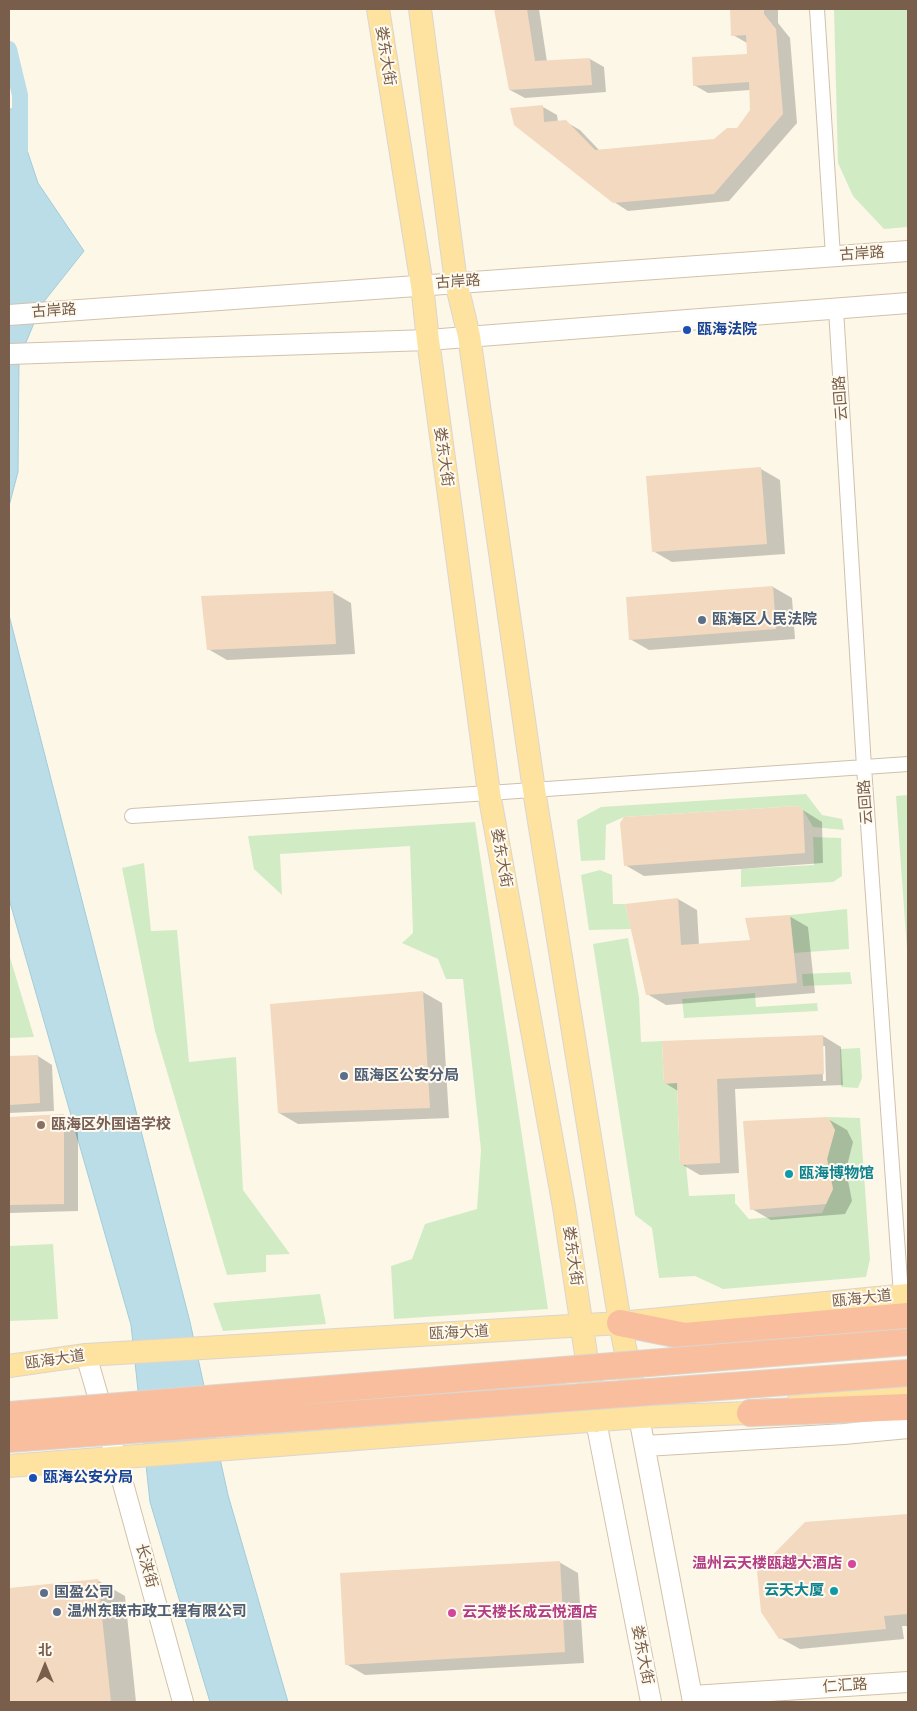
<!DOCTYPE html>
<html>
<head>
<meta charset="utf-8">
<style>
  body { margin:0 }
  #map { position:relative; width:917px; height:1711px; overflow:hidden; background:#fdf7e8; font-family:"Fira Sans","Noto Sans SC",sans-serif }
  canvas { display:block }
  .frame { position:absolute; inset:0; border:10px solid #795f4b; pointer-events:none }
  .north { position:absolute; left:20px; top:1641px; width:50px; height:50px; -webkit-text-stroke:4px #fffaef; paint-order:stroke; rotate:0deg; font-size:14px; font-weight:700; line-height:20px; text-align:center; color:#795f4b }
  .north::after { content:''; display:block; margin:auto; width:18px; height:22px; background:#795f4b; clip-path:polygon(50% 0,100% 100%,50% 72%,0 100%) }
</style>
</head>
<body>
<div id="map">
<canvas width="917" height="1711"></canvas>
<div class="frame"></div>
<div class="north">北</div>
</div>
<script>
const g = document.querySelector('canvas').getContext('2d');
g.lineJoin = 'round';
function fillPath(path, color) { g.fillStyle = color; g.fill(path, 'evenodd'); }
const shape = rows => new Path2D(rows.map(r => 'M' + r).join(''));
function strokePath(path, color, width, dash) { g.strokeStyle = color; g.lineWidth = width; g.lineCap = dash ? 'butt' : 'round'; g.setLineDash(dash || []); g.stroke(path); }
function label(font, color, halo, rows, align = 'center') {
  g.font = font + ' "Fira Sans","Noto Sans SC",sans-serif'; g.lineWidth = 4; g.setLineDash([]); g.textBaseline = 'middle'; g.strokeStyle = halo; g.fillStyle = color; for (const [text, x, y, turn = 0] of rows) {
    g.save(); g.translate(x, y); g.rotate((+turn || 0) * Math.PI / 180); g.textAlign = isNaN(turn) ? turn : align; if (halo) g.strokeText(text, 0, 0); g.fillText(text, 0, 0); g.restore();
  }
}
fillPath(shape([
  [834,9,908,9,908,227,884,229,853,196,838,163],
  [806,794,822,815,842,819,844,830,813,827,803,810,798,806,624,817,606,825,605,860,581,861,577,820,601,807],
  [908,795,908,964,896,796],
  [475,822,548,1309,394,1319,391,1266,412,1259,425,1224,477,1209,481,1150,463,979,446,979,438,959,402,943,413,933,410,846,280,854,282,895,254,869,248,836],
  [813,837,841,838,842,876,833,882,741,887,741,869,814,865],
  [144,863,151,931,177,930,189,1062,236,1057,243,1190,290,1254,266,1255,266,1272,227,1275,155,1031,122,868],
  [600,870,612,875,613,904,625,904,631,929,589,930,581,875],
  [847,909,849,949,794,953,790,915],
  [628,938,639,997,641,1042,662,1041,664,1083,677,1083,680,1164,686,1165,689,1196,735,1194,735,1203,749,1219,822,1213,833,1189,827,1159,835,1130,828,1117,860,1118,870,1259,866,1277,723,1289,695,1276,659,1278,652,1228,635,1215,593,944],
  [9,954,34,1037,9,1038],
  [850,972,852,984,803,986,802,974],
  [755,993,756,1007,817,1003,818,1011,684,1018,682,999],
  [860,1048,862,1078,858,1088,841,1087,840,1049],
  [53,1244,58,1319,9,1321,9,1246],
  [320,1294,326,1324,223,1331,213,1303]
]), '#d1ecc5');
const water = shape([
  [13,108,38,183,84,251,42,304,19,359,18,472,9,506,9,110,13,108],
  [9,615,190,1322,228,1495,288,1702,210,1702,150,1502,131,1325,9,899,9,615]
]);
fillPath(water, '#bbdde8');
strokePath(water, '#a1ccda', 1);
fillPath(shape([
  [495,9,539,9,547,62,590,59,604,67,606,92,525,98,510,90],
  [732,9,778,9,778,23,790,38,797,123,729,201,628,211,614,202,512,109,543,107,557,115,558,122,566,122,580,130,600,151,715,140,738,129,751,110,750,90,708,93,694,85,749,55,747,43,733,35],
  [761,469,780,480,785,554,672,562,653,551,648,477],
  [773,587,792,598,795,639,649,650,630,639],
  [332,592,351,603,355,654,227,660,208,649],
  [798,807,822,822,823,863,644,876,625,865],
  [678,899,697,910,699,945,752,942,789,916,808,927,815,993,666,1005,647,994],
  [423,992,442,1003,449,1118,298,1124,279,1113,271,1005],
  [823,1036,841,1047,843,1085,735,1089,739,1173,700,1175,681,1164,678,1091,665,1083],
  [822,1046,825,1046,826,1081,823,1081],
  [38,1056,52,1065,54,1111,9,1113,9,1058],
  [64,1116,78,1124,78,1211,9,1213,9,1118],
  [828,1119,847,1130,853,1142,846,1170,852,1201,845,1214,771,1220,752,1209],
  [908,1516,908,1626,902,1626,904,1639,800,1649,780,1638,805,1523],
  [559,1562,578,1573,584,1663,365,1675,346,1664],
  [97,1580,125,1596,136,1702,9,1702,9,1589]
]), '#0003');
strokePath(shape([
  [9,49,20,95,20,150]
]), '#bbdde8', 16);
fillPath(shape([
  [494,9,527,9,535,61,590,58,592,85,509,90],
  [730,9,764,9,764,14,776,29,783,114,714,194,613,203,514,125,510,108,543,105,544,122,566,120,595,150,714,139,727,128,737,128,750,110,749,82,693,86,692,57,747,54,746,35,731,36],
  [761,467,767,544,652,552,646,476],
  [773,586,776,629,629,640,626,597],
  [333,591,336,644,207,650,201,596],
  [798,806,803,810,805,853,624,866,620,823,624,817],
  [678,898,681,945,750,940,745,918,790,915,797,983,646,995,625,904],
  [423,991,430,1108,278,1113,270,1004],
  [823,1035,824,1074,717,1079,720,1163,680,1165,677,1083,664,1084,662,1041],
  [38,1055,40,1103,9,1105,9,1056],
  [64,1114,64,1204,9,1205,9,1117],
  [828,1117,835,1130,827,1159,833,1189,826,1204,750,1210,743,1121],
  [908,1514,908,1614,884,1616,886,1629,779,1639,761,1612,757,1571,805,1522],
  [560,1561,565,1652,345,1665,340,1573],
  [98,1579,111,1702,9,1702,9,1588]
]), '#f3d9bf');
const street = shape([
  [817,9,833,256],
  [836,309,864,767,901,1295],
  [132,816,489,793,908,764]
]);
const secondary = shape([
  [9,315,908,251],
  [9,354,428,340,908,303],
  [86,1355,116,1458,183,1702],
  [639,1417,693,1702],
  [596,1421,651,1702],
  [645,1446,844,1434,908,1428],
  [692,1696,908,1682]
]);
const primary = shape([
  [378,9,422,285,428,340,489,793,564,1207,596,1421],
  [420,9,456,282,469,336,534,790,620,1323,639,1417],
  [9,1366,86,1355,620,1323,908,1295],
  [798,1403,829,1396,908,1390],
  [9,1466,639,1417,750,1413,766,1410]
]);
const highway = shape([
  [620,1323,685,1336,908,1316],
  [750,1413,908,1407]
]);
strokePath(street, '#d0c0ad', 16);
strokePath(secondary, '#d3c1aa', 22);
strokePath(primary, '#dcd5d0', 24);
strokePath(highway, '#dcd5d0', 28);
strokePath(street, '#fff', 14);
strokePath(secondary, '#fff', 20);
strokePath(primary, '#fde39f', 22);
strokePath(highway, '#f9be9e', 26);
const highwayBridge = shape([
  [9,1415,908,1342],
  [9,1439,908,1373]
]);
strokePath(highwayBridge, '#dcd5d0', 28, []);
strokePath(highwayBridge, '#f9be9e', 26);
for (const [x, y, r, color] of [
  [687,330,5,"#1a4fb4"],
  [702,620,5,"#5c6f8a"],
  [344,1076,5,"#5c6f8a"],
  [41,1125,5,"#8d6e63"],
  [789,1174,5,"#0f9aa8"],
  [33,1478,5,"#1a4fb4"],
  [852,1564,5,"#d1479c"],
  [834,1591,5,"#0f9aa8"],
  [44,1593,5,"#5c6f8a"],
  [57,1612,5,"#5c6f8a"],
  [452,1613,5,"#d1479c"]
]) { const dot = new Path2D(); dot.arc(x, y, r, 0, 2 * Math.PI); g.fillStyle = color; g.fill(dot); strokePath(dot, '#fffaef', 2); }
label('15px', '#795f4b', '#fffaef', [
  ["娄东大街",385,56,81],
  ["古岸路",862,254,-4],
  ["古岸路",458,282,-4],
  ["古岸路",54,311,-4],
  ["云回路",841,398,-94],
  ["娄东大街",443,457,82],
  ["云回路",866,802,-94],
  ["娄东大街",501,858,80],
  ["娄东大街",572,1256,82],
  ["瓯海大道",862,1299,-6],
  ["瓯海大道",459,1333,-3],
  ["瓯海大道",55,1360,-8],
  ["长浃街",146,1566,75],
  ["娄东大街",642,1655,79],
  ["仁汇路",845,1686,-4]
]);
label('bold 15px', '#164399', '#fffaef', [
  ["瓯海法院",697,330],
  ["瓯海公安分局",43,1478]
], 'left');
label('bold 15px', '#4e5e75', '#fffaef', [
  ["瓯海区人民法院",712,620],
  ["瓯海区公安分局",354,1076],
  ["国盈公司",54,1593],
  ["温州东联市政工程有限公司",67,1612]
], 'left');
label('bold 15px', '#785e54', '#fffaef', [
  ["瓯海区外国语学校",51,1125]
], 'left');
label('bold 15px', '#0d838f', '#fffaef', [
  ["瓯海博物馆",799,1174],
  ["云天大厦",824,1591,"right"]
], 'left');
label('bold 15px', '#b23c85', '#fffaef', [
  ["温州云天楼瓯越大酒店",842,1564],
  ["云天楼长成云悦酒店",462,1613,"left"]
], 'right');
</script>
</body>
</html>
